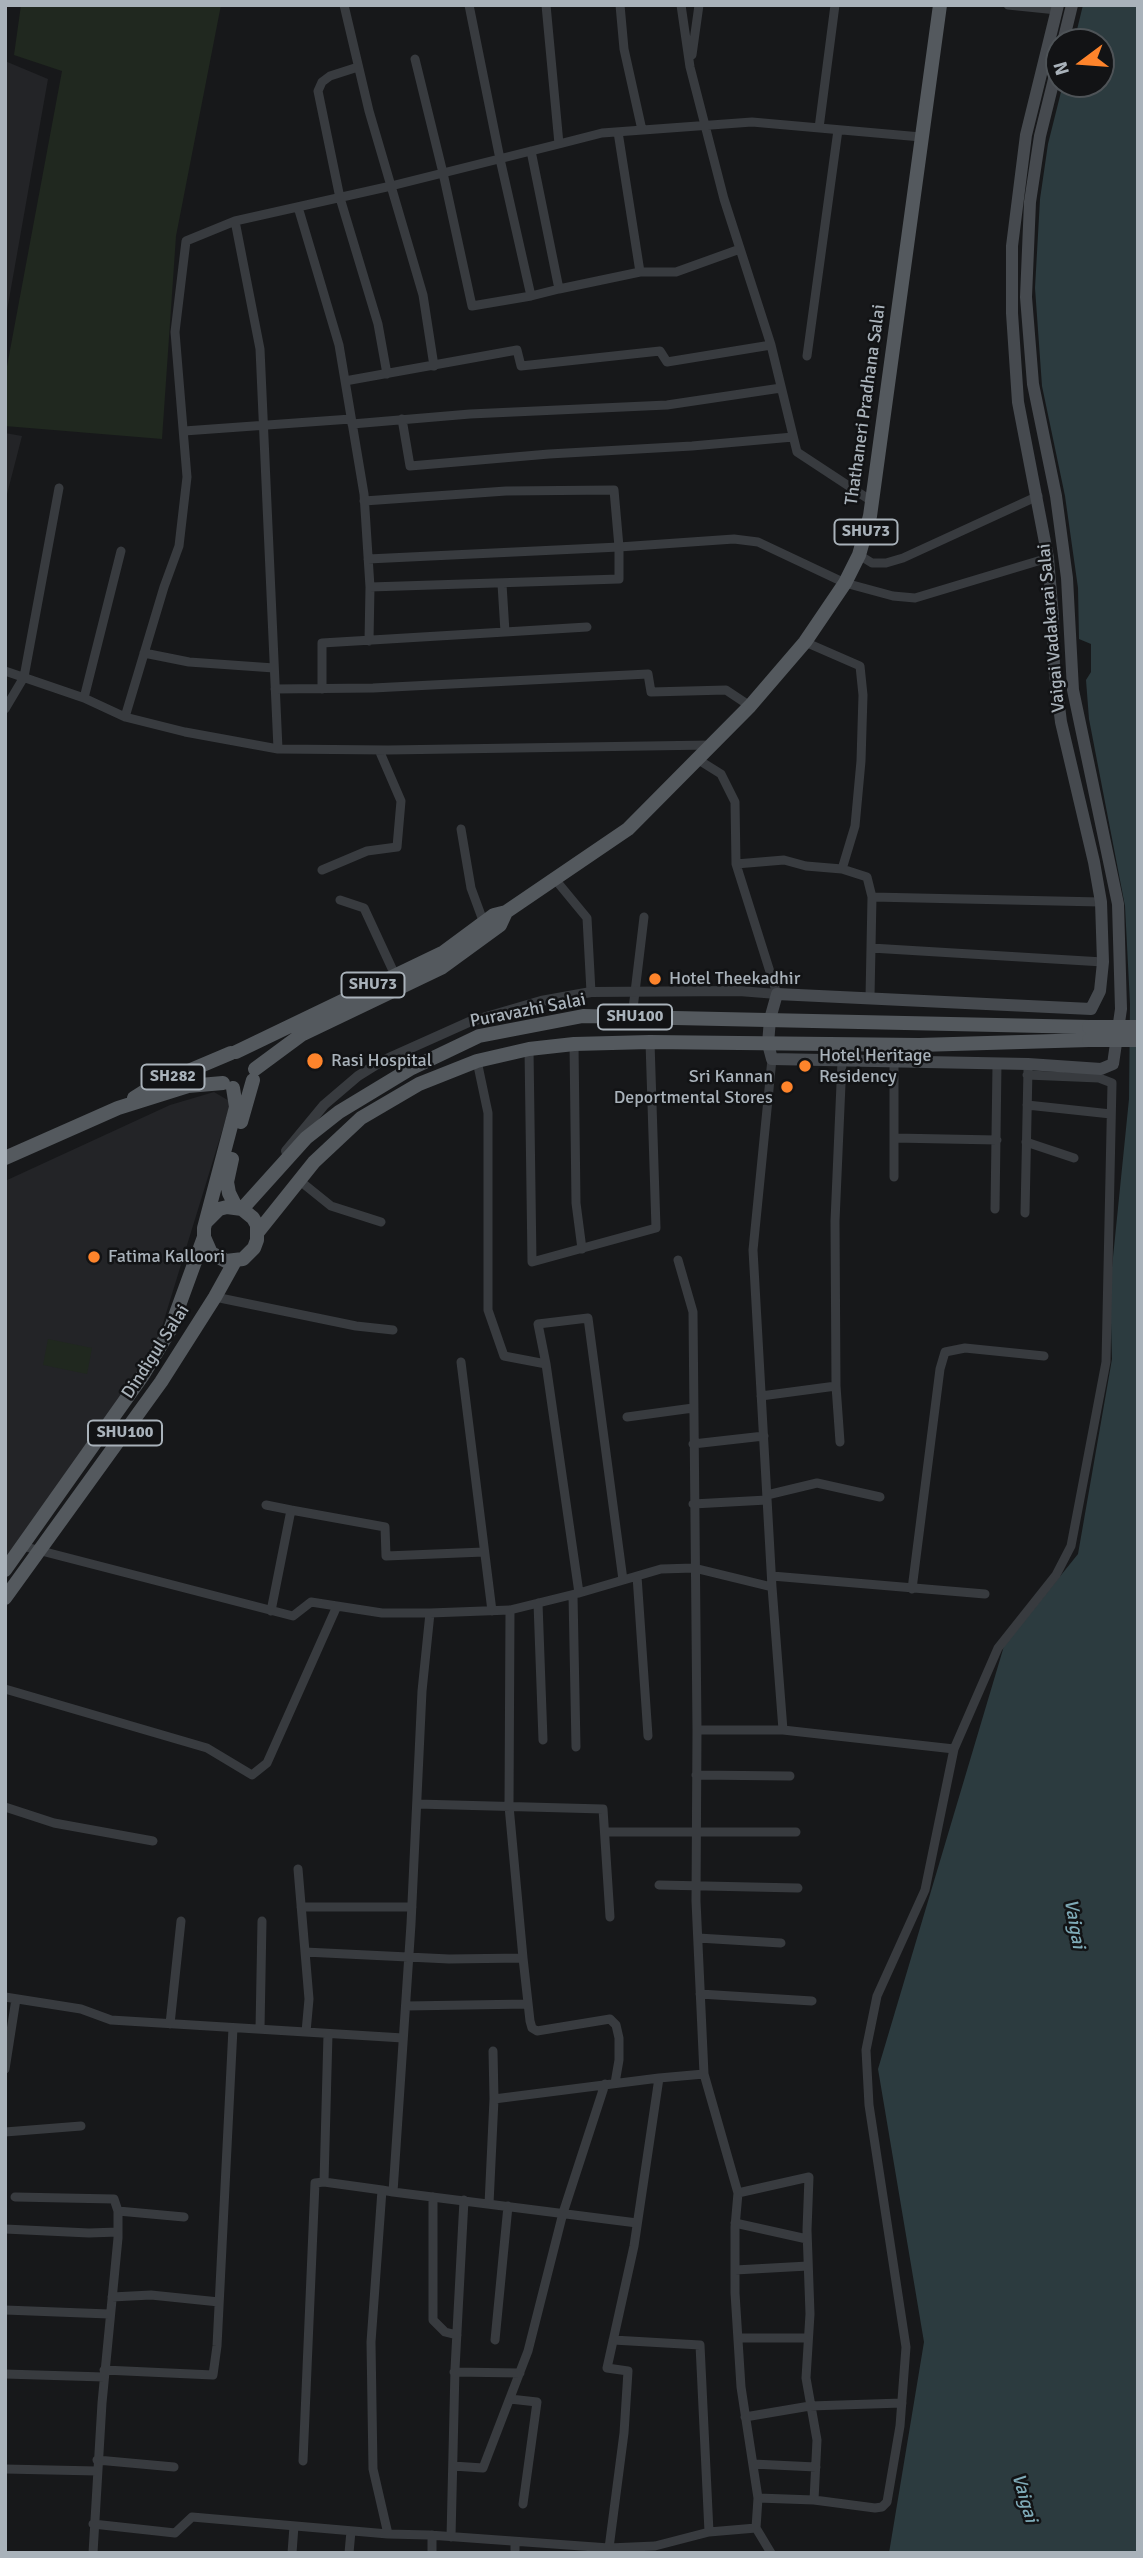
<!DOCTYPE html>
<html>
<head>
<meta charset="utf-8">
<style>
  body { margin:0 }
  #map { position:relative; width:1143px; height:2558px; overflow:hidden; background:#17181a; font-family:Signika,sans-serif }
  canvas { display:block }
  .frame { position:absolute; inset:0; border:7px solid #a9b2ba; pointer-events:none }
  .north { position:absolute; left:1045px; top:28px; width:70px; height:70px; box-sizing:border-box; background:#121315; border:2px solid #4e5357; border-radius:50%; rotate:254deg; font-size:19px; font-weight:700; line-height:28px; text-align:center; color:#a9b2ba }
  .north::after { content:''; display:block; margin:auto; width:24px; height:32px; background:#fe842b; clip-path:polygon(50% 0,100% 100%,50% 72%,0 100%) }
</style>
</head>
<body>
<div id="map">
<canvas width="1143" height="2558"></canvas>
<div class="frame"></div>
<div class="north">N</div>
</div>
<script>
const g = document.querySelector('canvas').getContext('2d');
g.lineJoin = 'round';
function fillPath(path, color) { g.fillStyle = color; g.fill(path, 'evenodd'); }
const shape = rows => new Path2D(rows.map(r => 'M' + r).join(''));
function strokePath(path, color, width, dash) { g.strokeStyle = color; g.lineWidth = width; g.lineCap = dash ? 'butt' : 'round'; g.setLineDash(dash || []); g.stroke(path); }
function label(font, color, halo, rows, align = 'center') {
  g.font = font + ' Signika,sans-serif'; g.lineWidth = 5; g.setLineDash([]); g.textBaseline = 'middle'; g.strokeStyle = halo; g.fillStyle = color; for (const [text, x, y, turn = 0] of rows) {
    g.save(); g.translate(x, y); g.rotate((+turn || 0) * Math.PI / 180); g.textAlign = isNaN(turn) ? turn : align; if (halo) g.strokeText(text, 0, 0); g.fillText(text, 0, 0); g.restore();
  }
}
fillPath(shape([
  [5,61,48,79,5,322],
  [5,433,22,436,5,502],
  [214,1092,231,1102,160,1333,132,1380,5,1563,5,1181,170,1105]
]), '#232427');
fillPath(shape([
  [21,5,221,5,176,236,162,439,5,426,5,377,62,71,14,55],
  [48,1339,92,1348,87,1374,43,1365]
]), '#20281f');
fillPath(shape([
  [1083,5,1138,5,1138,2553,889,2553,924,2342,878,2069,1004,1646,1078,1554,1112,1359,1110,1287,1129,1099,1130,1004,1125,906,1089,719,1086,680,1091,672,1091,644,1079,639,1078,588,1065,496,1042,386,1035,288,1040,199,1048,144,1063,84,1101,84,1101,42,1074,42]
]), '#2c3b3f');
strokePath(shape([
  [344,5,369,111,423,295,434,366],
  [469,5,500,159,531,296,559,289],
  [620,5,624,49,642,130],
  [681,5,690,67,724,199,771,345],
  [1008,5,1057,10],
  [692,55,699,5],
  [415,59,443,173,472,306,531,296],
  [358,67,330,76,322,82,318,91,340,198,378,324,387,374],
  [819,128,835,5],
  [618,132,640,272,676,272,740,249],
  [559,144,602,133,752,122,921,137],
  [531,151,559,289,640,272],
  [298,207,339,345,364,494,370,587,369,641],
  [235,221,260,349,278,749],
  [807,356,838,130],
  [345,381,517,350,521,366,660,351,667,362,771,345,797,452,873,502],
  [402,419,410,466,549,454,692,446,793,437],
  [352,424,470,414,667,405,781,388],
  [184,431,351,419],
  [364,501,506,491,614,490,619,547,619,579,370,587],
  [859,555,872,563,886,563,903,558,1038,496],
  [368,559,619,547,734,539,758,542,845,583,893,596,915,598,1048,558],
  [505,632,587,627],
  [805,642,860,666,863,695,861,761,855,826,842,869],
  [144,653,189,662,274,668],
  [5,671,84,698,125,717,185,732,278,749,388,750,711,745],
  [275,689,373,688,648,674,651,692,726,690,750,706],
  [322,689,322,643,505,632,502,584],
  [84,698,121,551],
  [5,709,24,677,59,488],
  [125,717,164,587,179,546,187,477,175,332,186,241,235,221,391,186,559,144,546,5],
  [697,759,721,774,735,802,736,864,777,994],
  [461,829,471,888,485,926],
  [736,864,784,860,806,866,842,869,867,877,872,897,870,997],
  [322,870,367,851,397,847,401,801,379,750],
  [554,878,587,918,591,992],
  [872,897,1101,902],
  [340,900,364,908,395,975],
  [871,948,1103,962],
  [632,1017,644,917],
  [574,1044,576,1203,582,1249],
  [529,1049,532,1262,656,1228,650,1042],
  [1027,1105,1111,1114],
  [894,1138,997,1140],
  [1026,1142,1074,1158],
  [894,1177,894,1062],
  [300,1181,331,1206,381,1222],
  [995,1209,997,1064],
  [1025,1213,1028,1069],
  [678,1260,693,1312,697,1730],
  [215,1297,356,1326,393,1330],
  [461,1362,492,1611],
  [546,1364,538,1324,588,1318,623,1580],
  [761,1396,836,1386],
  [627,1417,693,1408],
  [840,1442,836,1386,835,1221,842,1061],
  [693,1444,764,1436],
  [767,1495,817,1483,880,1497],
  [693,1504,767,1500],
  [266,1505,291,1510,271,1611],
  [291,1510,385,1527,386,1556,484,1552],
  [22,1546,293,1616,311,1602,382,1613,430,1613],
  [637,1576,648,1736],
  [772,1576,985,1594],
  [912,1589,940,1369,945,1352,965,1348,1044,1356],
  [579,1593,661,1569,694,1568,772,1587],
  [573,1595,576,1747],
  [538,1603,543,1740],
  [510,1610,509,1806,523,1958],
  [5,1689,207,1748,252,1775,267,1763,337,1606],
  [783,1730,954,1749,925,1890,877,1996,866,2050,869,2105,906,2347,900,2426,887,2502,882,2507,875,2508,814,2500],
  [954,1749,998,1648,1056,1575,1071,1546,1106,1362,1112,1083,1099,1078,1027,1075],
  [696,1775,790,1776],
  [417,1804,603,1809,610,1917],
  [5,1807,54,1823,153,1841],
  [605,1832,796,1832],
  [298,1869,309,1999,306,2032],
  [659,1885,798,1888],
  [301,1907,412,1907],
  [698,1938,781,1943],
  [305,1952,449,1959,523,1958,530,2021,532,2028,537,2031,610,2019,616,2025,619,2038,619,2060,615,2083],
  [700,1994,812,2001],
  [5,1997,81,2009,111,2020,403,2038],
  [406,2006,528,2004],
  [170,2024,181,1921],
  [260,2029,262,1921],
  [328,2034,324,2182,382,2190],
  [5,2069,16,1999],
  [494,2099,659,2078],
  [5,2132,81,2126],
  [393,2192,637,2223],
  [738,2193,735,2227,735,2293,741,2387,758,2498],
  [15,2197,114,2199,118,2211,118,2238,102,2403,93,2553],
  [433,2197,433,2320,445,2332,457,2335],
  [489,2204,494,2099,493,2051],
  [118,2211,184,2217],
  [735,2223,807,2239],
  [5,2229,89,2233,118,2232],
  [735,2270,808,2266],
  [112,2297,151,2295,219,2302],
  [5,2310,109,2314],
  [738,2338,808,2338],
  [495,2340,508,2206],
  [613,2340,700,2345,709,2532],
  [104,2370,213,2375,217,2346,233,2028],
  [454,2372,520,2373],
  [5,2374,104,2377],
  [510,2399,537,2402,523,2504],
  [745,2417,810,2406,902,2403],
  [97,2460,174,2467],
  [303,2461,315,2183,324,2182],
  [753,2464,816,2467],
  [453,2466,483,2468,528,2351,563,2213,605,2084],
  [5,2469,97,2471],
  [93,2524,175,2533,192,2517,388,2534,429,2535,609,2548,655,2546,709,2532,756,2528,758,2498,814,2500,817,2440,806,2378,810,2314,807,2230,809,2177,738,2193,704,2074,696,1901,697,1730,783,1730,772,1587,753,1250,772,1059],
  [756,2528,771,2553],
  [388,2534,373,2469,371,2342,382,2190,393,2192,411,1924,422,1691,430,1613,510,1610,579,1593,546,1364,504,1356,488,1310,488,1113,477,1061],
  [451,2537,455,2369,464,2200],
  [609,2548,624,2433,628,2371,607,2368,634,2246,659,2078,704,2074],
  [292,2553,294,2526],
  [349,2553,351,2531],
  [432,2553,432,2535],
  [515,2553,515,2542]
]), '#383b3f', 9);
strokePath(shape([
  [286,1151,324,1105,358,1076,382,1061,469,1022,541,1001,591,992,739,991,777,994]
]), '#383b3f', 10);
strokePath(shape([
  [1058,5,1026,135,1012,246,1012,313,1018,402,1048,558,1053,617,1054,666,1061,722,1094,862,1101,902,1103,962,1100,991,1091,1009,777,994,770,1019,768,1044,772,1059,1028,1064,1101,1069,1113,1064,1121,1009,1118,904,1073,690,1067,578,1056,496,1033,384,1026,297,1030,202,1040,136,1059,59],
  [1063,42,1072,5]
]), '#464a4f', 12);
strokePath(shape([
  [236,1052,444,952,494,915,506,912,628,829,750,706,805,642,845,583,859,555,870,516,940,5],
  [255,1069,301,1035,441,968,500,925,506,912],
  [134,1098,153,1086,231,1053],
  [241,1122,253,1080],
  [5,1158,118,1108,188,1086,223,1083],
  [232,1159,227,1182,229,1193,236,1207],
  [242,1209,306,1138,339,1112,410,1069,479,1036,583,1016,1089,1027],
  [207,1221,219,1209,227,1207,242,1209,253,1218,257,1225,257,1240,254,1248,243,1259,226,1261,211,1253,204,1237,204,1228,236,1107,233,1088],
  [258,1232,314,1162,361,1118,419,1084,477,1061,529,1049,574,1044,650,1042,919,1045,1089,1040],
  [5,1570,143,1375,170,1330,204,1237],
  [5,1598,161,1382,215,1297,235,1261]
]), '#54595e', 14);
strokePath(shape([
  [1089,1027,1138,1027],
  [1089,1040,1138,1040]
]), '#54595e', 14);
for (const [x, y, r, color] of [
  [655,979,7,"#fe842b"],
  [315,1061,9,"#fe842b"],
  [805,1066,7,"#fe842b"],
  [787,1087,7,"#fe842b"],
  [94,1257,7,"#fe842b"]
]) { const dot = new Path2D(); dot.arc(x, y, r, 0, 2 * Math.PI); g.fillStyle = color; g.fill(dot); strokePath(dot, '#121315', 2.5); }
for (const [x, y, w] of [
  [866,532,63],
  [373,985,63],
  [635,1017,74],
  [173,1077,63],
  [125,1433,74]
]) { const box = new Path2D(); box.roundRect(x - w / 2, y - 12.5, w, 25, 5); g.fillStyle = '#121315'; g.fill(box); strokePath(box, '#a9b2ba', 2); }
label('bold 16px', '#a9b2ba', null, [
  ["SHU73",866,532],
  ["SHU73",373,985],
  ["SHU100",635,1017],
  ["SH282",173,1077],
  ["SHU100",125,1433]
]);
label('18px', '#a9b2ba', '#121315', [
  ["Thathaneri Pradhana Salai",866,405,-82],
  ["Vaigai Vadakarai Salai",1052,628,-95],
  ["Puravazhi Salai",528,1011,-11],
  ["Dindigul Salai",156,1352,-57]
]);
label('18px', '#a9b2ba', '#121315', [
  ["Hotel Theekadhir",669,979],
  ["Hotel Heritage",819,1056],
  ["Residency",819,1077],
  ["Rasi Hospital",331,1061],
  ["Sri Kannan",773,1077,"right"],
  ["Deportmental Stores",773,1098,"right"],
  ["Fatima Kalloori",108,1257]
], 'left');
label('italic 19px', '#7eaab7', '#121315', [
  ["Vaigai",1074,1924,80],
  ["Vaigai",1024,2498,74]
]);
</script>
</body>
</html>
